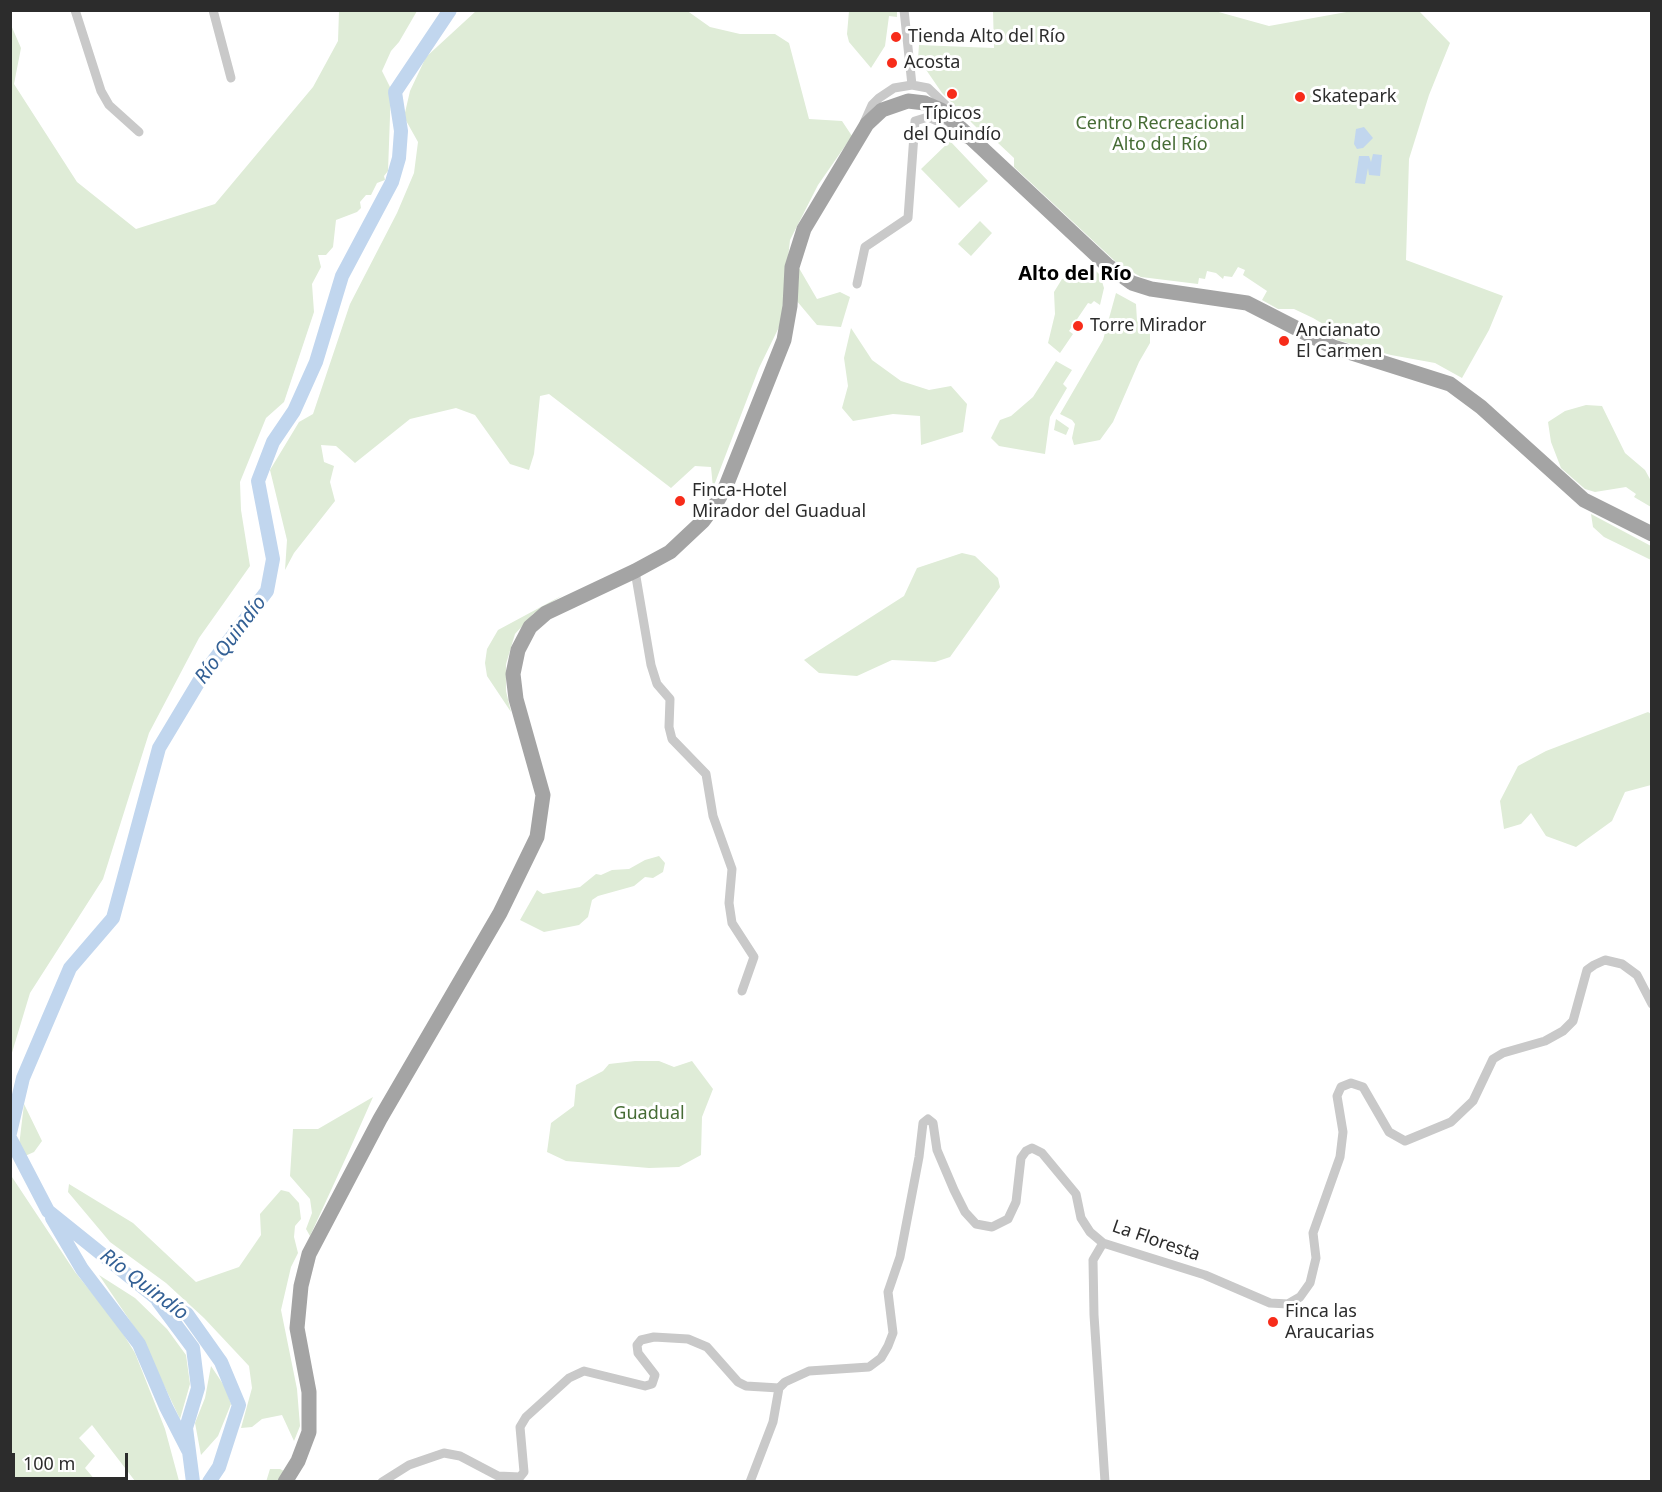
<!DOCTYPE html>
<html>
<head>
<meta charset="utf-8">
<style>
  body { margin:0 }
  #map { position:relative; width:1662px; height:1492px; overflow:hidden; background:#fff; font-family:"Noto Sans",sans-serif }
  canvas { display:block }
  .frame { position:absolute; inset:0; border:12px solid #2c2c2c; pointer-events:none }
  .scale { position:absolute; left:12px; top:1453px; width:116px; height:27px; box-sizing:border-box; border:3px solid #2c2c2c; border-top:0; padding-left:8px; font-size:18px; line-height:21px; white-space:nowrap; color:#2c2c2c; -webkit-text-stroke:4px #fff; paint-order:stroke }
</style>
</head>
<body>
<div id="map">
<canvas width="1662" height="1492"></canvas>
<div class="frame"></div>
<div class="scale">100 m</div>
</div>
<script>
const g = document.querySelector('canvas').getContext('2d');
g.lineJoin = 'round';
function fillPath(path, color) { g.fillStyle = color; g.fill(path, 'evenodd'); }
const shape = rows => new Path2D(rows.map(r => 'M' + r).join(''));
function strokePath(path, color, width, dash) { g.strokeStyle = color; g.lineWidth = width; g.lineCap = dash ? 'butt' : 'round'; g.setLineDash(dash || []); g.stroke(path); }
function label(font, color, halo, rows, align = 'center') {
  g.font = font + ' "Noto Sans",sans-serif'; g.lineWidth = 6; g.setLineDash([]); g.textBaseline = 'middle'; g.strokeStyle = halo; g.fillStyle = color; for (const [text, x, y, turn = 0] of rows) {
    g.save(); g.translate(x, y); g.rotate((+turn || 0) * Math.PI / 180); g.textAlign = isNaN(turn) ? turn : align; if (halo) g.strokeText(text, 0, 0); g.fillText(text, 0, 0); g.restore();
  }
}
fillPath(shape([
  [686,10,710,27,740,34,775,34,789,43,809,119,842,121,852,136,818,185,790,240,781,323,759,368,713,488,711,467,695,466,671,488,549,394,540,396,534,454,529,470,510,464,475,415,456,408,410,419,355,463,336,446,321,445,324,462,334,466,330,482,335,501,294,553,285,570,287,540,270,470,299,422,313,414,350,304,397,213,414,173,418,142,404,117,410,91,426,57,476,11],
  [339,11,417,11,399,42,391,51,382,71,391,89,388,171,384,176,385,180,377,183,371,195,366,195,360,202,361,208,357,212,336,220,333,247,326,255,318,255,321,267,312,284,314,312,284,402,266,418,240,482,241,510,250,566,199,638,149,733,103,879,30,993,11,1056,11,25,21,48,14,84,77,182,136,229,215,204,313,87,338,41],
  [849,11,897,11,897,17,889,16,885,46,871,68,849,42,847,34],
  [993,11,1215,11,1269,26,1352,11,1419,11,1450,43,1429,95,1409,159,1406,260,1503,296,1489,330,1462,378,1435,363,1391,355,1337,340,1340,334,1313,318,1294,309,1278,309,1262,300,1267,291,1243,275,1245,270,1238,267,1232,277,1224,276,1223,279,1216,273,1207,271,1205,279,1199,278,1198,284,1141,277,1117,263,1014,167,1014,158,982,128,977,128,942,93,918,58,919,45,994,48],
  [950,141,988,181,959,208,921,169],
  [980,221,992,233,971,256,958,244],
  [1092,267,1100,275,1104,288,1100,305,1094,301,1091,304,1088,303,1069,331,1073,334,1060,353,1048,343,1055,314,1054,292,1062,279],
  [799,268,817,299,840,292,850,297,841,327,817,325,796,300],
  [1116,293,1136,304,1137,321,1150,334,1150,343,1139,362,1113,422,1100,440,1074,445,1072,438,1075,424,1072,420,1060,414,1103,340],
  [851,328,872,360,901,381,929,390,951,386,967,404,963,432,921,445,920,416,893,414,853,421,842,408,848,386,844,358],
  [1056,361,1072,370,1063,384,1067,388,1050,417,1045,454,999,446,991,438,1000,420,1011,416,1033,397],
  [1586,405,1602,406,1625,453,1645,470,1651,481,1651,507,1634,497,1636,494,1626,487,1595,492,1585,489,1561,468,1551,442,1548,422,1565,411],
  [1056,419,1069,428,1066,435,1054,430],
  [1591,514,1651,546,1651,560,1604,537,1593,527],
  [962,553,975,556,998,578,1000,587,950,657,935,662,892,660,857,676,819,673,804,660,904,596,917,568],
  [563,595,533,614,515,634,506,664,506,691,511,712,487,676,485,663,487,649,498,630],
  [1648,712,1651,714,1651,785,1625,792,1612,821,1576,847,1546,836,1531,813,1521,824,1504,829,1500,801,1518,766,1546,751],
  [659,856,665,863,663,872,653,878,645,877,634,886,598,896,592,900,588,917,579,925,544,932,520,920,537,890,543,894,580,887,596,874,601,875,612,870,629,869,645,860],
  [635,1061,659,1061,674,1067,692,1061,713,1089,702,1117,701,1155,679,1167,649,1168,566,1161,547,1152,551,1123,574,1106,576,1085,603,1071,609,1064],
  [373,1097,349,1151,310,1236,306,1229,312,1213,310,1199,290,1176,293,1129,318,1129],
  [24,1104,42,1141,34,1152,25,1156,19,1146],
  [10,1174,75,1272,117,1324,135,1353,165,1429,179,1481,135,1481,92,1425,79,1438,95,1456,85,1468,96,1481,11,1481],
  [69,1184,133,1223,196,1282,239,1267,261,1235,260,1214,281,1190,289,1192,299,1203,301,1219,295,1226,294,1237,298,1253,291,1267,281,1310,297,1389,300,1426,294,1441,282,1415,262,1419,252,1427,241,1428,252,1388,249,1366,204,1318,166,1283,110,1242,68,1192],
  [99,1275,135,1298,167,1329,186,1355,190,1384,180,1419,141,1337],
  [211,1366,225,1387,231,1404,218,1436,201,1455,195,1423,205,1398],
  [270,1469,280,1469,286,1472,279,1481,266,1482]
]), '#dfecd7');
fillPath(shape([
  [1364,127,1373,138,1363,148,1357,149,1354,144,1356,129],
  [1373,154,1382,155,1380,176,1369,175,1368,168,1365,184,1355,183,1359,156,1369,156,1371,162]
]), '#c1d6ee');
strokePath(shape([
  [10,1133,23,1078,70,968,113,918,159,748,204,673,267,591,273,559,258,481,273,442,294,411,316,362,342,276,392,182,399,158,401,131,395,92,450,10],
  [10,1138,48,1211,155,1297,187,1314,221,1362,239,1405,219,1467,209,1482],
  [52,1218,82,1269,139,1344,166,1407,188,1450],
  [158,1301,193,1348,198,1388,186,1428,193,1482]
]), '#c1d6ee', 14);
strokePath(shape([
  [75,10,101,91,109,105,139,132],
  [213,10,231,78],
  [904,10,912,85],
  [864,123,872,105,879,98,894,88,912,85,928,88,954,113],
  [857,284,865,247,908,218,915,121,928,117,939,122,957,136,969,140],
  [635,571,651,665,657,684,670,699,669,727,672,739,706,774,713,816,732,869,729,903,732,923,754,957,742,991],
  [1103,1243,1093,1260,1094,1315,1105,1482],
  [382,1482,409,1465,444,1453,460,1456,498,1476,520,1477,524,1472,520,1427,526,1417,569,1378,584,1371,645,1386,652,1384,655,1375,638,1353,637,1345,641,1340,654,1337,688,1339,707,1347,738,1382,746,1386,779,1388],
  [750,1482,773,1422,779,1388,785,1382,809,1371,869,1367,881,1358,888,1346,893,1333,888,1292,900,1257,919,1157,923,1123,928,1119,933,1123,937,1150,954,1190,965,1212,976,1224,992,1227,1008,1219,1016,1202,1021,1158,1026,1151,1032,1148,1042,1153,1076,1194,1081,1218,1090,1232,1103,1243,1205,1275,1270,1303,1288,1304,1300,1297,1310,1283,1316,1258,1313,1233,1340,1157,1343,1132,1337,1096,1341,1087,1351,1083,1363,1087,1389,1132,1405,1141,1451,1122,1473,1101,1493,1059,1503,1053,1545,1041,1563,1031,1573,1021,1587,970,1594,965,1605,960,1622,964,1637,975,1652,1004]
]), '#c9c9c9', 9);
strokePath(shape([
  [285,1482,298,1461,309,1432,309,1392,297,1328,301,1286,309,1254,380,1119,500,913,537,837,543,795,516,699,513,674,518,650,530,627,546,613,635,571,670,552,703,521,715,505,726,486,784,340,790,306,792,267,804,229,867,124,882,110,908,101,925,103,941,110,1107,265,1132,283,1151,289,1247,303,1333,347,1450,384,1481,407,1584,500,1652,534]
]), '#a4a4a4', 15);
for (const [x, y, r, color] of [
  [896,37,6,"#f72c1a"],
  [892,63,6,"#f72c1a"],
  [952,94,6,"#f72c1a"],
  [1300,97,6,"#f72c1a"],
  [1078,326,6,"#f72c1a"],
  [1284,341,6,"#f72c1a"],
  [680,501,6,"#f72c1a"],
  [1273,1322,6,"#f72c1a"]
]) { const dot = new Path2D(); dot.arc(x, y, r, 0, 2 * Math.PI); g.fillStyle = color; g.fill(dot); strokePath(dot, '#fff', 2); }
label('18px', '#2c2c2c', '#fff', [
  ["Tienda Alto del Río",908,37],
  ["Acosta",904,63],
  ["Skatepark",1312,97],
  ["Típicos",952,114,"center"],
  ["del Quindío",952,135,"center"],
  ["Torre Mirador",1090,326],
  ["Ancianato",1296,331],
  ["El Carmen",1296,352],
  ["Finca-Hotel",692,491],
  ["Mirador del Guadual",692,512],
  ["Finca las",1285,1312],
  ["Araucarias",1285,1333]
], 'left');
label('18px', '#466c35', '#fff', [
  ["Centro Recreacional",1160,124],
  ["Alto del Río",1160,145],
  ["Guadual",649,1114]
]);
label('18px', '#2c2c2c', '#fff', [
  ["La Floresta",1156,1241,19]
]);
label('bold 20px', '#000', '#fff', [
  ["Alto del Río",1075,274]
]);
label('italic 20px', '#336095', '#fff', [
  ["Río Quindío",231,640,-53],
  ["Río Quindío",144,1285,37]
]);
</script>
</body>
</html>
